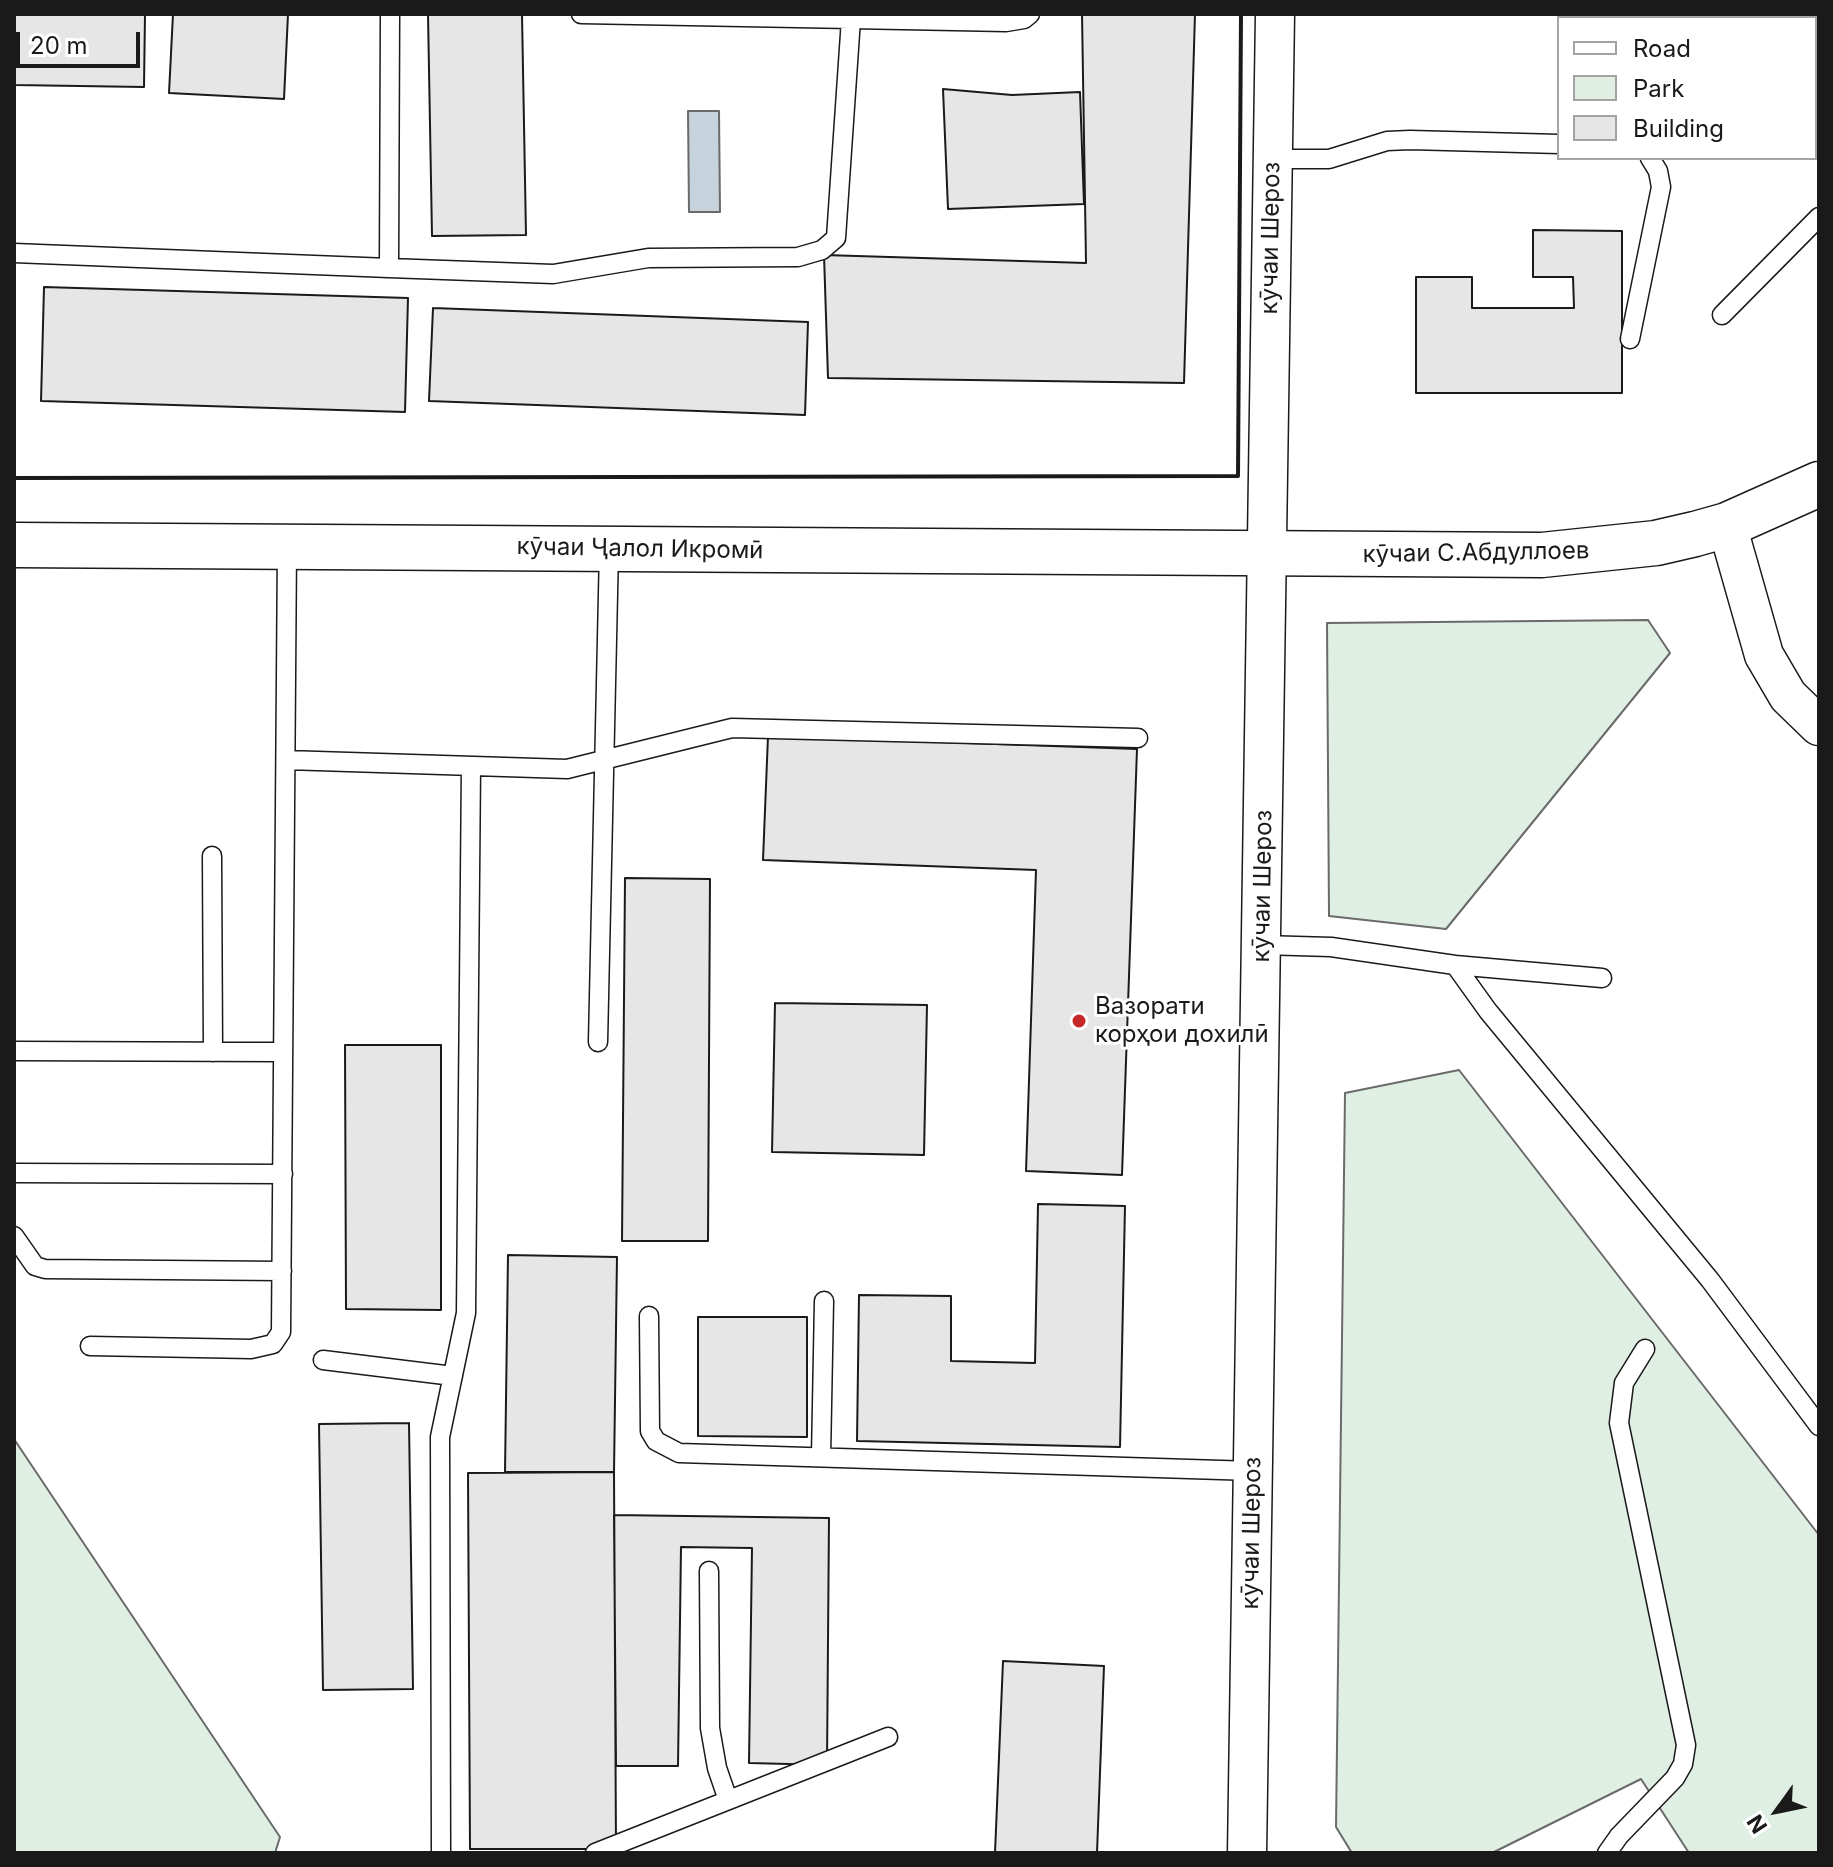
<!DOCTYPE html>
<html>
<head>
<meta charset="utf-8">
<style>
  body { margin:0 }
  #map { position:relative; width:1833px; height:1867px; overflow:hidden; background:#fff; font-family:Inter,sans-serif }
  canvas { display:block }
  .frame { position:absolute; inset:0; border:16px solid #1a1a1a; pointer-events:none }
  .legend { position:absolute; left:1557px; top:16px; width:260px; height:144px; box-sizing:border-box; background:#fff; border:2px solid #a3a3a3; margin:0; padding:10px 14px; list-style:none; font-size:24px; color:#1a1a1a }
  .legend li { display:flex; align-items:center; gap:16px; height:40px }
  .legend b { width:40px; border:2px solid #a3a3a3 }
  .north { position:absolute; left:1737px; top:1771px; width:80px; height:80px; -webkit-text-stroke:6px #fff; paint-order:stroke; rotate:237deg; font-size:22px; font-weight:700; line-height:32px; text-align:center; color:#1a1a1a }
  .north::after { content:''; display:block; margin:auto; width:28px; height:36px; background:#1a1a1a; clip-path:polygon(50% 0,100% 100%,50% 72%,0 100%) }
  .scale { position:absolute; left:16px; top:32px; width:124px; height:36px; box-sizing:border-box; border:4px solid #1a1a1a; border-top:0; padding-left:10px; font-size:24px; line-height:28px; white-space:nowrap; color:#1a1a1a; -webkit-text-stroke:6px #fff; paint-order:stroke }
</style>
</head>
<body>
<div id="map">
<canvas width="1833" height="1867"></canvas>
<div class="frame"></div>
<ul class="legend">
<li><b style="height:10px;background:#fff"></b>Road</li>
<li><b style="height:22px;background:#e0efe3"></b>Park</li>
<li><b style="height:22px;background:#e6e6e6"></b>Building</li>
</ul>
<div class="north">N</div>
<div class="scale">20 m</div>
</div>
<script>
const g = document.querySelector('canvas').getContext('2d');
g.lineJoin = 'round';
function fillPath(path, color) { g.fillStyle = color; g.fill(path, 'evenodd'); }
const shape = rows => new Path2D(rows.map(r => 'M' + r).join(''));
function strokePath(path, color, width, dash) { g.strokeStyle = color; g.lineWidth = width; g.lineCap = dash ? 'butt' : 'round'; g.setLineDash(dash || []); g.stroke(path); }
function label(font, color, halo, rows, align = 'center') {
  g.font = font + ' Inter,sans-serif'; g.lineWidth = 6; g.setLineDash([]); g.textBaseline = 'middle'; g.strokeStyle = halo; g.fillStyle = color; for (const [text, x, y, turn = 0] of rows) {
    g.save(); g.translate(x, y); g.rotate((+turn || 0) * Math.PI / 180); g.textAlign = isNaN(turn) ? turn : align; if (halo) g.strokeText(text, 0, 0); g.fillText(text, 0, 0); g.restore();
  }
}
const green = shape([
  [1648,620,1670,653,1446,929,1329,916,1327,623,1648,620],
  [1459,1070,1819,1535,1819,1853,1689,1853,1641,1779,1492,1853,1352,1853,1336,1827,1345,1093,1459,1070],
  [14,1439,280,1837,275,1853,14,1853,14,1439]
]);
fillPath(green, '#e0efe3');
strokePath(green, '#6a6a6a', 2);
const water = shape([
  [688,111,719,111,720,212,689,212,688,111]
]);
fillPath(water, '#c6d2dc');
strokePath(water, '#6a6a6a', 2);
const building = shape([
  [14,14,145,14,144,87,14,85,14,14],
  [173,14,288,14,284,99,169,93,173,14],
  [428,14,522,14,526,235,432,236,428,14],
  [1082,14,1195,14,1184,383,828,378,824,255,1086,263,1082,14],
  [1742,14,1819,14,1819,80,1815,76,1815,18,1746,18,1742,14],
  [943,89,1012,95,1080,92,1084,204,948,209,943,89],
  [1533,230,1622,231,1622,393,1416,393,1416,277,1472,277,1472,308,1574,308,1573,277,1533,277,1533,230],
  [44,287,408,298,405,412,41,401,44,287],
  [433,308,808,322,805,415,429,401,433,308],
  [768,736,1137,749,1122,1175,1026,1171,1036,870,763,860,768,736],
  [625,878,710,879,708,1241,622,1241,625,878],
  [775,1003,927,1005,924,1155,772,1152,775,1003],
  [345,1045,441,1045,441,1310,346,1309,345,1045],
  [1038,1204,1125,1206,1120,1447,857,1441,859,1295,951,1296,951,1361,1035,1363,1038,1204],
  [508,1255,617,1257,614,1472,505,1472,508,1255],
  [698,1317,807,1317,807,1437,698,1436,698,1317],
  [409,1423,413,1689,323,1690,319,1424,409,1423],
  [614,1472,616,1849,470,1849,468,1473,614,1472],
  [614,1515,829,1518,827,1765,749,1763,752,1548,681,1547,678,1766,616,1766,614,1515],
  [1003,1661,1104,1666,1097,1853,995,1853,1003,1661]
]);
fillPath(building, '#e6e6e6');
strokePath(building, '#1a1a1a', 2);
const lane = shape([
  [851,19,1006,22,1024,19,1030,14],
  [1273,159,1329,159,1387,141,1410,140,1559,144],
  [14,253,389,268,390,14],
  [389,268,553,274,648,258,798,257,822,250,836,238,851,19,581,14],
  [1722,315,1819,217],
  [1630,339,1661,187,1658,171,1650,158],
  [286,760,567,769,732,728,1138,738],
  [212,856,213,1052],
  [1262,945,1331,947,1455,965,1602,978],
  [1455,965,1488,1011,1710,1280,1819,1426],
  [598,1042,609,549],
  [14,1051,282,1052],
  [14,1173,283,1174],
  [14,1236,35,1266,45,1269,282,1271],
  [649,1316,650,1431,656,1441,679,1453,1253,1471],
  [90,1346,251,1349,273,1344,281,1332,287,546],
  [323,1360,453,1376],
  [821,1457,824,1301],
  [709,1571,710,1728,717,1768,728,1800],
  [441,1853,440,1437,466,1313,471,766],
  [595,1853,888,1737],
  [1607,1853,1619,1836,1675,1778,1683,1764,1686,1745,1619,1423,1624,1383,1645,1349]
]);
const street = shape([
  [1727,525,1764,655,1788,696,1819,726],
  [1247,1853,1275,14]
]);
const secondary = shape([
  [14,545,1542,555,1656,543,1695,534,1727,525,1819,484]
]);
strokePath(lane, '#1a1a1a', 21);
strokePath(street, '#1a1a1a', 41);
strokePath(secondary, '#1a1a1a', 47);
strokePath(lane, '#fff', 18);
strokePath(street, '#fff', 38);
strokePath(secondary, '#fff', 44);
strokePath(shape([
  [14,478,1238,476,1241,14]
]), '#1a1a1a', 4);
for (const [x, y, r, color] of [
  [1079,1021,8,"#c62828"]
]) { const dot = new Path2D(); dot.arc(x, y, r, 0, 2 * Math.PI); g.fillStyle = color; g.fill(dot); strokePath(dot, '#fff', 3); }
label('24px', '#1a1a1a', '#fff', [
  ["кӯчаи Шероз",1271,238,-89],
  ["кӯчаи Ҷалол Икромӣ",640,549,1],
  ["кӯчаи С.Абдуллоев",1476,553,-1],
  ["кӯчаи Шероз",1263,886,-89],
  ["кӯчаи Шероз",1252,1533,-89]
]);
label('24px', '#1a1a1a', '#fff', [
  ["Вазорати",1095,1007],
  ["корҳои дохилӣ",1095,1035]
], 'left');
</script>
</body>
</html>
